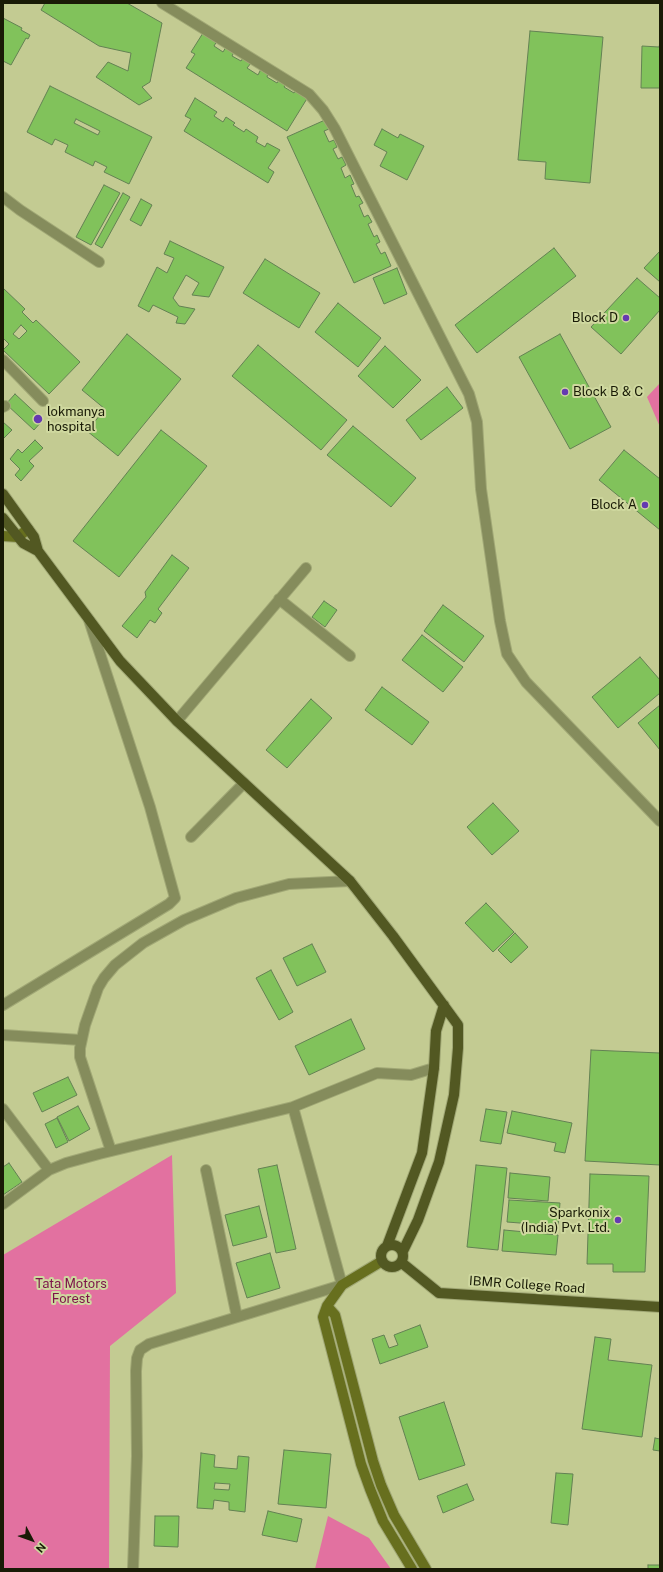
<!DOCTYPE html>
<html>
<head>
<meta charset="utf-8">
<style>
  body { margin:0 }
  #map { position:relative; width:663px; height:1572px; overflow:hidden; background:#c3cb92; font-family:"Public Sans",sans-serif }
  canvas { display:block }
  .frame { position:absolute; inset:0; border:4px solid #191b06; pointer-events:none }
  .north { position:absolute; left:12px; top:1520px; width:40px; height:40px; -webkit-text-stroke:3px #cfd89f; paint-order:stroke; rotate:131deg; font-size:11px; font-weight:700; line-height:16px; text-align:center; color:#191b06 }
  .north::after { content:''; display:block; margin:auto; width:14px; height:18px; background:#191b06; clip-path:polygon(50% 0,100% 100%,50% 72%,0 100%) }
</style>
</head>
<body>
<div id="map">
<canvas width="663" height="1572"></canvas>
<div class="frame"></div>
<div class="north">N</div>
</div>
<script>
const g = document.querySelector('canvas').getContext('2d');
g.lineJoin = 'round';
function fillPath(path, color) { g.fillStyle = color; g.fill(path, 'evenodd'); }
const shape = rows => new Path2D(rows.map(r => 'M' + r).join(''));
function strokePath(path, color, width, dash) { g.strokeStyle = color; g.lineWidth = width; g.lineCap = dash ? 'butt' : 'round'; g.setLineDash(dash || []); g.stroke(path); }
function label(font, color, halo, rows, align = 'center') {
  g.font = font + ' "Public Sans",sans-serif'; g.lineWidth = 4; g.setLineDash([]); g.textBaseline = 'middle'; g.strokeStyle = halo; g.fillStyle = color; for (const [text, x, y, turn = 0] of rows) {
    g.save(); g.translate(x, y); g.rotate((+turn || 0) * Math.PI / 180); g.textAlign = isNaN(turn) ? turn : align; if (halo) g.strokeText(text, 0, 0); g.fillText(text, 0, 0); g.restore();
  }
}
fillPath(shape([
  [660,383,660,427,647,397],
  [172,1155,176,1293,110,1346,109,1569,3,1569,3,1255],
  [328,1516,369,1538,391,1569,315,1569]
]), '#e271a0');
const building = shape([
  [45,3,127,3,162,23,150,82,142,87,152,98,139,105,96,77,108,62,128,71,131,53,99,46,41,10,45,3],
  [3,18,22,28,21,30,30,35,28,39,26,38,11,65,3,61,3,18],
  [530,31,603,37,590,183,545,179,546,162,518,160,530,31],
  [203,33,217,41,214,46,223,52,226,47,234,52,232,56,241,61,243,58,251,63,247,68,258,75,261,69,268,73,267,77,277,83,279,80,286,84,284,87,294,93,296,89,308,97,287,131,186,68,195,54,191,52,203,33],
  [660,43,660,88,641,88,642,46,659,47,660,43],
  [50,86,152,137,129,184,104,172,107,167,95,161,93,166,65,152,68,145,55,139,52,145,27,132,50,86],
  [76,119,100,131,98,135,74,123,76,119],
  [195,98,217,112,214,116,223,122,226,117,235,123,233,125,244,132,246,129,258,137,256,142,265,147,267,143,280,150,268,168,274,172,268,183,184,131,191,119,185,116,195,98],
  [325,120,329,129,324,131,329,142,334,140,337,147,333,149,338,159,342,157,346,165,341,168,345,178,350,175,354,184,351,185,356,197,359,196,363,203,359,205,364,217,368,215,372,222,368,224,374,237,377,235,380,242,376,244,381,254,385,252,391,266,354,283,287,137,325,120],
  [382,129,398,138,400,134,424,146,407,180,380,166,387,152,374,145,382,129],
  [104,185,120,193,91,245,76,237,104,185],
  [123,193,130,197,102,248,95,244,123,193],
  [141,199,152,205,141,226,130,220,141,199],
  [170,241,224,267,209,297,192,295,199,283,186,275,173,298,179,306,195,309,185,324,176,323,178,317,153,305,149,312,138,306,157,267,167,273,174,258,164,254,170,241],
  [554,248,576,276,477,353,455,325,554,248],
  [660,251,660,282,644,268,660,251],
  [265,259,320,293,299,328,243,293,265,259],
  [397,268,407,294,384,304,373,278,397,268],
  [637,278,660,298,660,310,621,354,591,327,637,278],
  [3,288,25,309,22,312,33,323,36,320,80,362,49,394,3,350,9,344,3,338,3,288],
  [21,325,27,331,19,339,13,334,21,325],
  [338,303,381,338,358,367,315,332,338,303],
  [127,334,181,379,118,456,87,431,105,409,82,390,127,334],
  [560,334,611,427,570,449,519,357,560,334],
  [258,345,347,420,321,450,232,376,258,345],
  [385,346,421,380,393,408,358,376,385,346],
  [447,387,463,408,421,440,406,420,447,387],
  [15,394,43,420,34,430,6,404,15,394],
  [3,422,12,430,3,439,3,422],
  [353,426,416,478,391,507,327,455,353,426],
  [161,430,207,466,119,577,73,541,161,430],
  [35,440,43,448,29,461,34,466,21,481,15,475,20,469,10,459,18,449,22,453,35,440],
  [624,450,660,479,660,530,599,480,624,450],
  [172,555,189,568,158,609,162,613,155,623,150,620,137,638,122,626,146,597,145,592,172,555],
  [324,601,337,610,325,627,312,617,324,601],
  [443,605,484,636,464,662,424,631,443,605],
  [422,635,463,667,443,692,402,660,422,635],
  [640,657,660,680,660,693,618,728,592,697,640,657],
  [382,687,429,722,412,745,365,710,382,687],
  [311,699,332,718,287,768,266,750,311,699],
  [660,705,660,750,638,723,660,705],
  [493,803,519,831,492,855,467,827,493,803],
  [486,903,514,932,493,952,465,923,486,903],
  [515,933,528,947,511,963,498,950,515,933],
  [312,944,326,972,297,986,283,958,312,944],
  [271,970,293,1012,279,1020,256,978,271,970],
  [351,1019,365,1049,309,1075,295,1046,351,1019],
  [591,1050,660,1053,660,1165,585,1161,591,1050],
  [68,1077,77,1095,42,1112,33,1093,68,1077],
  [78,1106,90,1129,69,1141,57,1117,78,1106],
  [486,1109,507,1112,501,1144,480,1141,486,1109],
  [512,1111,572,1123,565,1153,554,1151,556,1143,507,1133,512,1111],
  [57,1118,68,1142,56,1148,45,1124,57,1118],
  [9,1163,22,1182,3,1195,3,1167,9,1163],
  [277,1165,296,1249,276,1253,258,1169,277,1165],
  [476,1165,507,1168,498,1250,467,1247,476,1165],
  [510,1173,550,1177,548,1201,508,1198,510,1173],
  [590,1174,649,1176,645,1272,613,1272,613,1264,587,1264,590,1174],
  [509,1200,560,1203,558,1226,507,1222,509,1200],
  [259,1206,267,1237,233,1246,225,1215,259,1206],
  [504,1230,558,1235,556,1255,502,1251,504,1230],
  [270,1253,280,1288,247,1298,236,1263,270,1253],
  [420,1325,428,1347,380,1364,372,1339,384,1335,389,1348,398,1345,394,1335,420,1325],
  [595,1337,611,1339,608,1360,652,1365,642,1437,582,1429,595,1337],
  [444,1402,465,1465,419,1480,399,1417,444,1402],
  [655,1438,660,1439,660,1451,653,1450,655,1438],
  [284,1450,331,1454,326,1508,278,1504,284,1450],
  [201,1453,215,1455,214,1467,237,1469,238,1456,249,1457,245,1512,229,1510,229,1502,214,1500,213,1509,197,1508,201,1453],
  [556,1473,573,1474,568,1525,551,1523,556,1473],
  [215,1483,230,1484,229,1490,214,1489,215,1483],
  [467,1484,474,1500,443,1513,437,1496,467,1484],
  [268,1511,302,1519,297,1542,262,1535,268,1511],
  [155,1516,179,1516,178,1547,154,1546,155,1516],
  [648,1565,660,1565,660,1569,648,1569,648,1565]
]);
fillPath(building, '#81c25b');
strokePath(building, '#638153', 1);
const street = shape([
  [162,3,309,94,323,110,335,129,469,394,477,422,481,489,500,621,507,654,526,682,660,821],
  [3,197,20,210,99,262],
  [3,360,43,401],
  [3,407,5,406],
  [279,599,350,656],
  [177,721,306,568],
  [191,837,244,783],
  [3,1005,169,904,175,898,150,807,89,620],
  [3,1035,81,1040],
  [3,1109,49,1170],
  [111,1151,80,1057,80,1048,85,1025,98,988,104,978,115,965,143,943,184,920,236,898,289,884,350,881],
  [206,1170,237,1317],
  [3,1204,49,1170,66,1163,99,1154,293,1107,377,1073,411,1075,434,1068],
  [133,1569,137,1456,136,1371,137,1358,140,1350,149,1344,342,1285,293,1107]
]);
const secondary = shape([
  [3,536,18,537,28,529],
  [382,1261,342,1285,327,1306,323,1317,361,1464,370,1489,383,1521,412,1569],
  [327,1306,335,1315,373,1461,381,1485,394,1515,426,1569]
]);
const primary = shape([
  [3,494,34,537,38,551,44,559,120,661,177,721,350,881,393,936,458,1025,458,1048,454,1095,439,1162,418,1220,403,1251],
  [3,518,23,543,38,551],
  '381 1256a11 11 0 1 1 22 0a11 11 0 1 1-22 0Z',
  [387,1246,422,1153,434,1068,436,1031,444,1005],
  [402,1263,439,1293,660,1307]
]);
strokePath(street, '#a1a876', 12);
strokePath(secondary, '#a1a876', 12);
strokePath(primary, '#a1a876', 12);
strokePath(street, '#858c5c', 10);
strokePath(secondary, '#676f1e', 10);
strokePath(primary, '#525822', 10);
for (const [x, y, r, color] of [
  [626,318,4,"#653ab1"],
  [565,392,4,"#653ab1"],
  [38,419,5,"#653ab1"],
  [645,505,4,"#653ab1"],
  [618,1220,4,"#653ab1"]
]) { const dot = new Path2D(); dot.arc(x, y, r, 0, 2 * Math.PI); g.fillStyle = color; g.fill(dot); strokePath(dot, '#cfd89f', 1.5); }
label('13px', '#191b06', '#cfd89f', [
  ["Block D",618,318],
  ["Block B & C",573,392,"left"],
  ["lokmanya",47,412,"left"],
  ["hospital",47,427,"left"],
  ["Block A",637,505],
  ["Sparkonix",610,1213],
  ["(India) Pvt. Ltd.",610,1228]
], 'right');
label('13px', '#7c1349', '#cfd89f', [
  ["Tata Motors",71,1284],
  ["Forest",71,1299]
]);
label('13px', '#191b06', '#cfd89f', [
  ["IBMR College Road",527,1285,4]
]);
</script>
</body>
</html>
